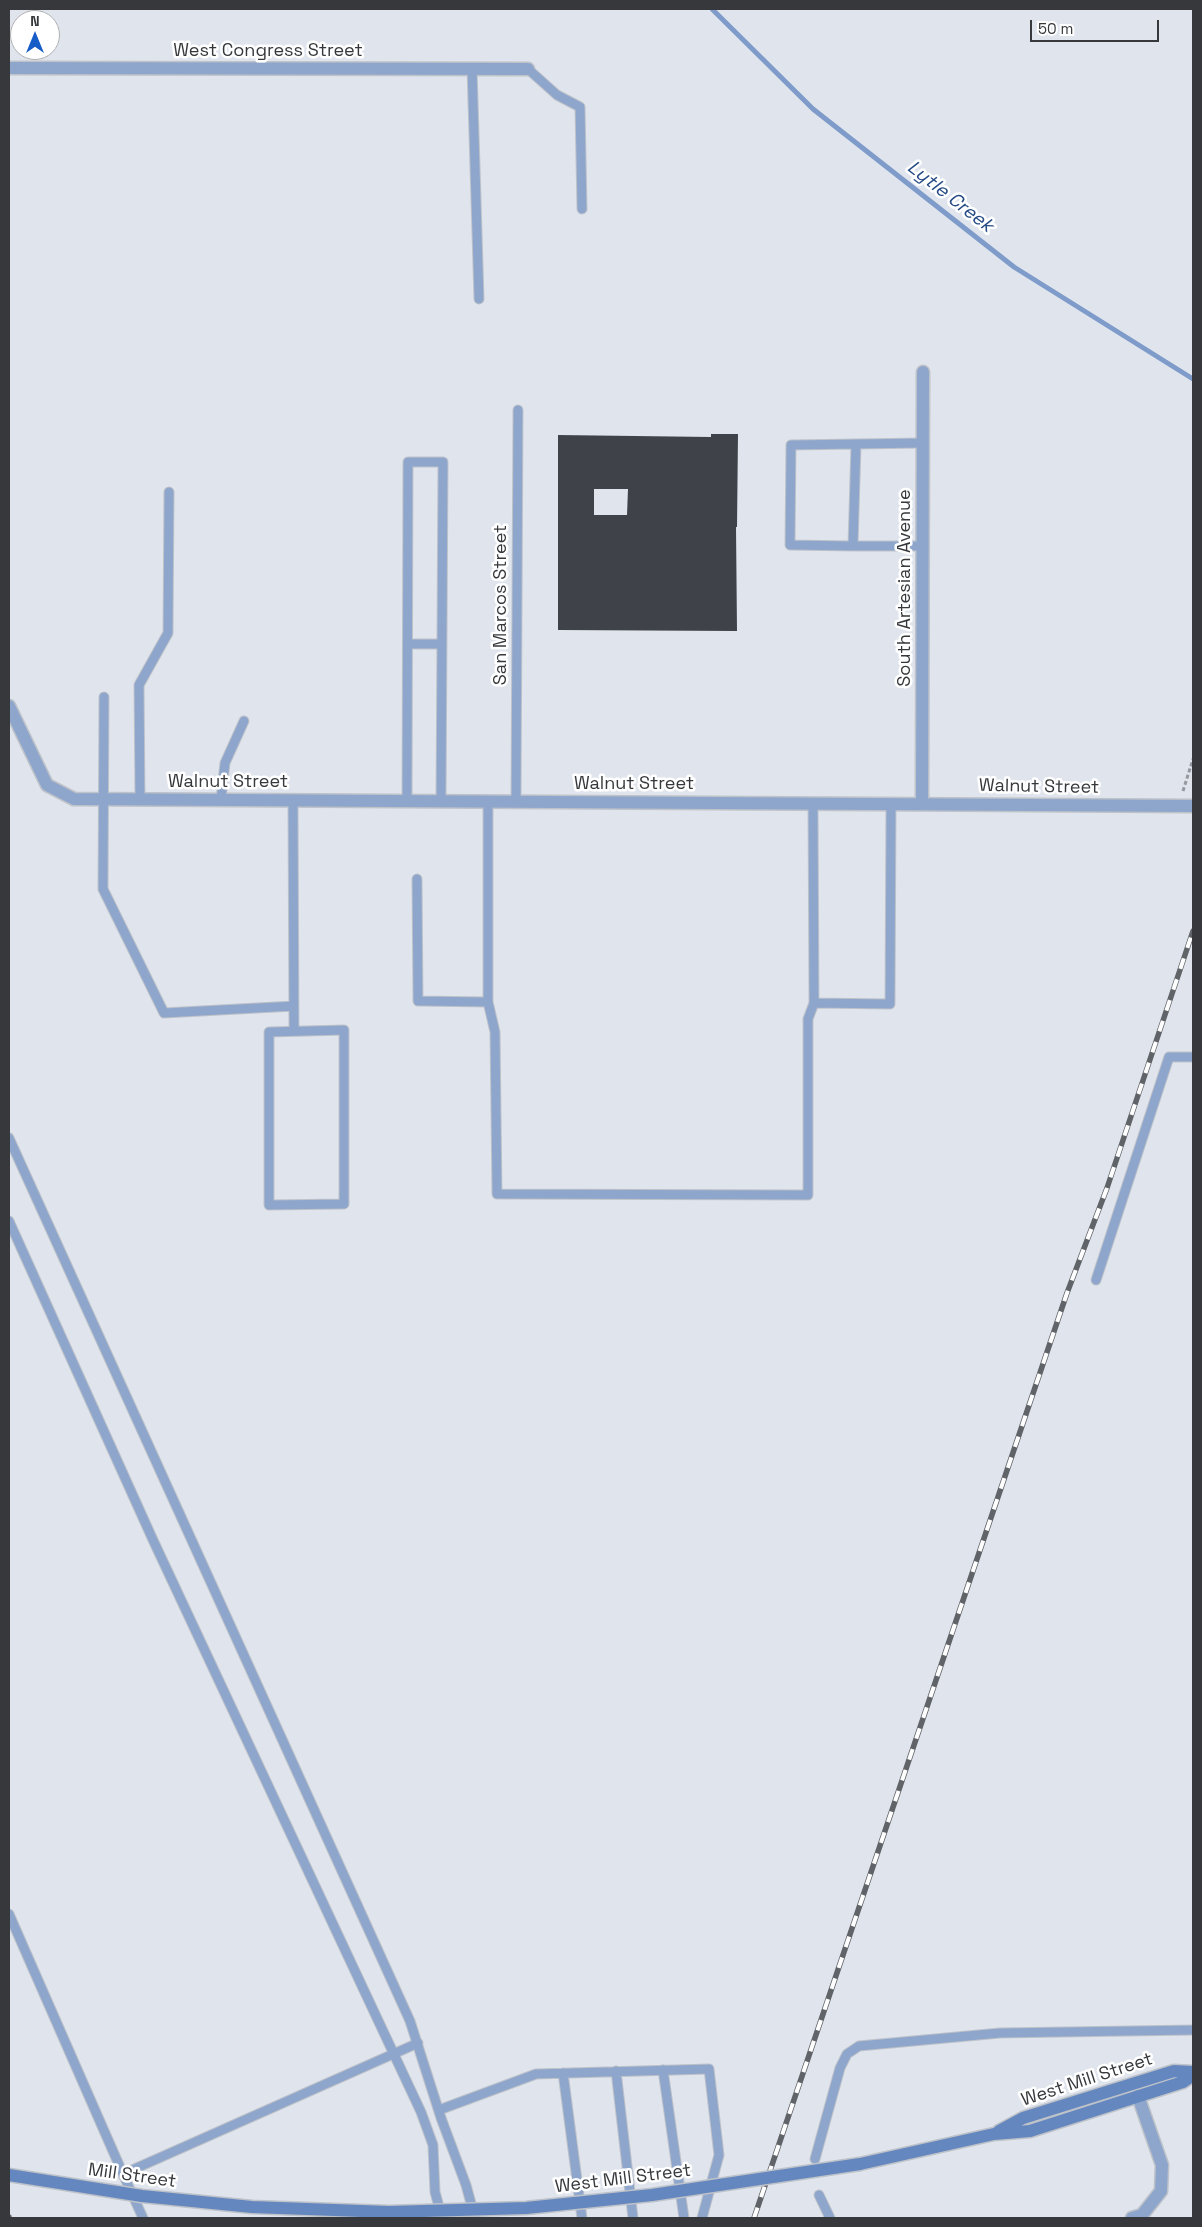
<!DOCTYPE html>
<html>
<head>
<meta charset="utf-8">
<style>
  body { margin:0 }
  #map { position:relative; width:1202px; height:2227px; overflow:hidden; background:#e0e5ed; font-family:"Space Grotesk",sans-serif }
  canvas { display:block }
  .frame { position:absolute; inset:0; border:10px solid #36383b; pointer-events:none }
  .north { position:absolute; left:10px; top:10px; width:50px; height:50px; box-sizing:border-box; background:#fff; border:1px solid #afafb1; border-radius:50%; rotate:0deg; font-size:14px; font-weight:700; line-height:20px; text-align:center; color:#36383b }
  .north::after { content:''; display:block; margin:auto; width:18px; height:22px; background:#175dc8; clip-path:polygon(50% 0,100% 100%,50% 72%,0 100%) }
  .scale { position:absolute; left:1030px; top:20px; width:129px; height:22px; box-sizing:border-box; border:2px solid #36383b; border-top:0; padding-left:6px; font-size:15px; line-height:18px; white-space:nowrap; color:#36383b; -webkit-text-stroke:4px #fff; paint-order:stroke }
</style>
</head>
<body>
<div id="map">
<canvas width="1202" height="2227"></canvas>
<div class="frame"></div>
<div class="north">N</div>
<div class="scale">50 m</div>
</div>
<script>
const g = document.querySelector('canvas').getContext('2d');
g.lineJoin = 'round';
const shape = rows => new Path2D(rows.map(r => 'M' + r).join(''));
function strokePath(path, color, width, dash) { g.strokeStyle = color; g.lineWidth = width; g.lineCap = dash ? 'butt' : 'round'; g.setLineDash(dash || []); g.stroke(path); }
function fillPath(path, color) { g.fillStyle = color; g.fill(path, 'evenodd'); }
function label(font, color, halo, rows, align = 'center') {
  g.font = font + ' "Space Grotesk",sans-serif'; g.lineWidth = 5; g.setLineDash([]); g.textBaseline = 'middle'; g.strokeStyle = halo; g.fillStyle = color; for (const [text, x, y, turn = 0] of rows) {
    g.save(); g.translate(x, y); g.rotate((+turn || 0) * Math.PI / 180); g.textAlign = isNaN(turn) ? turn : align; if (halo) g.strokeText(text, 0, 0); g.fillText(text, 0, 0); g.restore();
  }
}
strokePath(shape([
  [712,9,813,109,1014,267,1193,379]
]), '#7e9bca', 5);
fillPath(shape([
  [711,434,738,434,737,527,736,527,737,631,558,630,558,435,711,437],
  [594,489,628,489,627,515,594,515]
]), '#3f4349');
const lane = shape([
  [472,68,479,299],
  [528,69,557,95,580,107,582,209],
  [856,444,853,546,790,545,791,445,856,444,923,443],
  [853,546,923,546],
  [408,644,442,644],
  [104,697,103,889,164,1013,294,1006],
  [140,799,139,685,168,633,169,492],
  [221,799,225,763,244,721],
  [293,800,294,1031],
  [407,801,408,462,443,462,441,801],
  [516,801,518,410],
  [813,803,814,1003,890,1004,891,804],
  [417,879,418,1001,488,1002,488,801],
  [488,1002,495,1032,497,1194,808,1195,808,1019,814,1003],
  [344,1030,344,1204,269,1205,269,1032,344,1030],
  [9,1138,410,2021,441,2118,466,2185,475,2218],
  [9,1221,153,1540,421,2112,433,2145,435,2192,442,2218],
  [1096,1280,1169,1057,1193,1057],
  [9,1914,123,2174,418,2043],
  [663,2070,684,2218],
  [616,2071,633,2218],
  [563,2073,582,2218],
  [439,2110,536,2074,709,2069,719,2155,702,2218],
  [815,2159,840,2068,847,2054,859,2046,1000,2033,1193,2030],
  [123,2174,143,2218],
  [819,2195,830,2218]
]);
const street = shape([
  [9,68,528,69],
  [9,706,47,785,74,799,1193,806],
  [922,804,923,372],
  [1132,2218,1142,2215,1161,2191,1162,2165,1138,2096]
]);
const secondary = shape([
  [999,2131,1023,2118,1174,2071,1193,2072],
  [860,2164,994,2134,1030,2131,1183,2082,1193,2075]
]);
strokePath(lane, '#bec2c9', 11);
strokePath(street, '#bec2c9', 15);
strokePath(secondary, '#bec2c9', 15);
strokePath(shape([
  [1183,791,1193,759]
]), '#95999f', 3, [4, 2.5]);
strokePath(lane, '#8fa6cc', 9);
strokePath(street, '#8fa6cc', 12);
strokePath(secondary, '#6487bf', 12);
const rail = shape([
  [9,2217,9,2218],
  [754,2218,1067,1293,1107,1188,1193,931]
]);
strokePath(rail, '#606367', 5.5);
strokePath(rail, '#fff', 4, [11]);
const secondaryBridge = shape([
  [9,2175,142,2196,252,2207,389,2212,526,2208,652,2195,860,2164]
]);
strokePath(secondaryBridge, '#bec2c9', 15, []);
strokePath(secondaryBridge, '#6487bf', 12);
label('18px', '#36383b', '#fff', [
  ["West Congress Street",268,51],
  ["South Artesian Avenue",905,588,-90],
  ["San Marcos Street",501,605,-90],
  ["Walnut Street",228,782],
  ["Walnut Street",634,784],
  ["Walnut Street",1039,787,1],
  ["West Mill Street",1087,2080,-18],
  ["Mill Street",132,2176,8],
  ["West Mill Street",623,2179,-7]
]);
label('italic 19px', '#264b86', '#fff', [
  ["Lytle Creek",950,197,38]
]);
</script>
</body>
</html>
